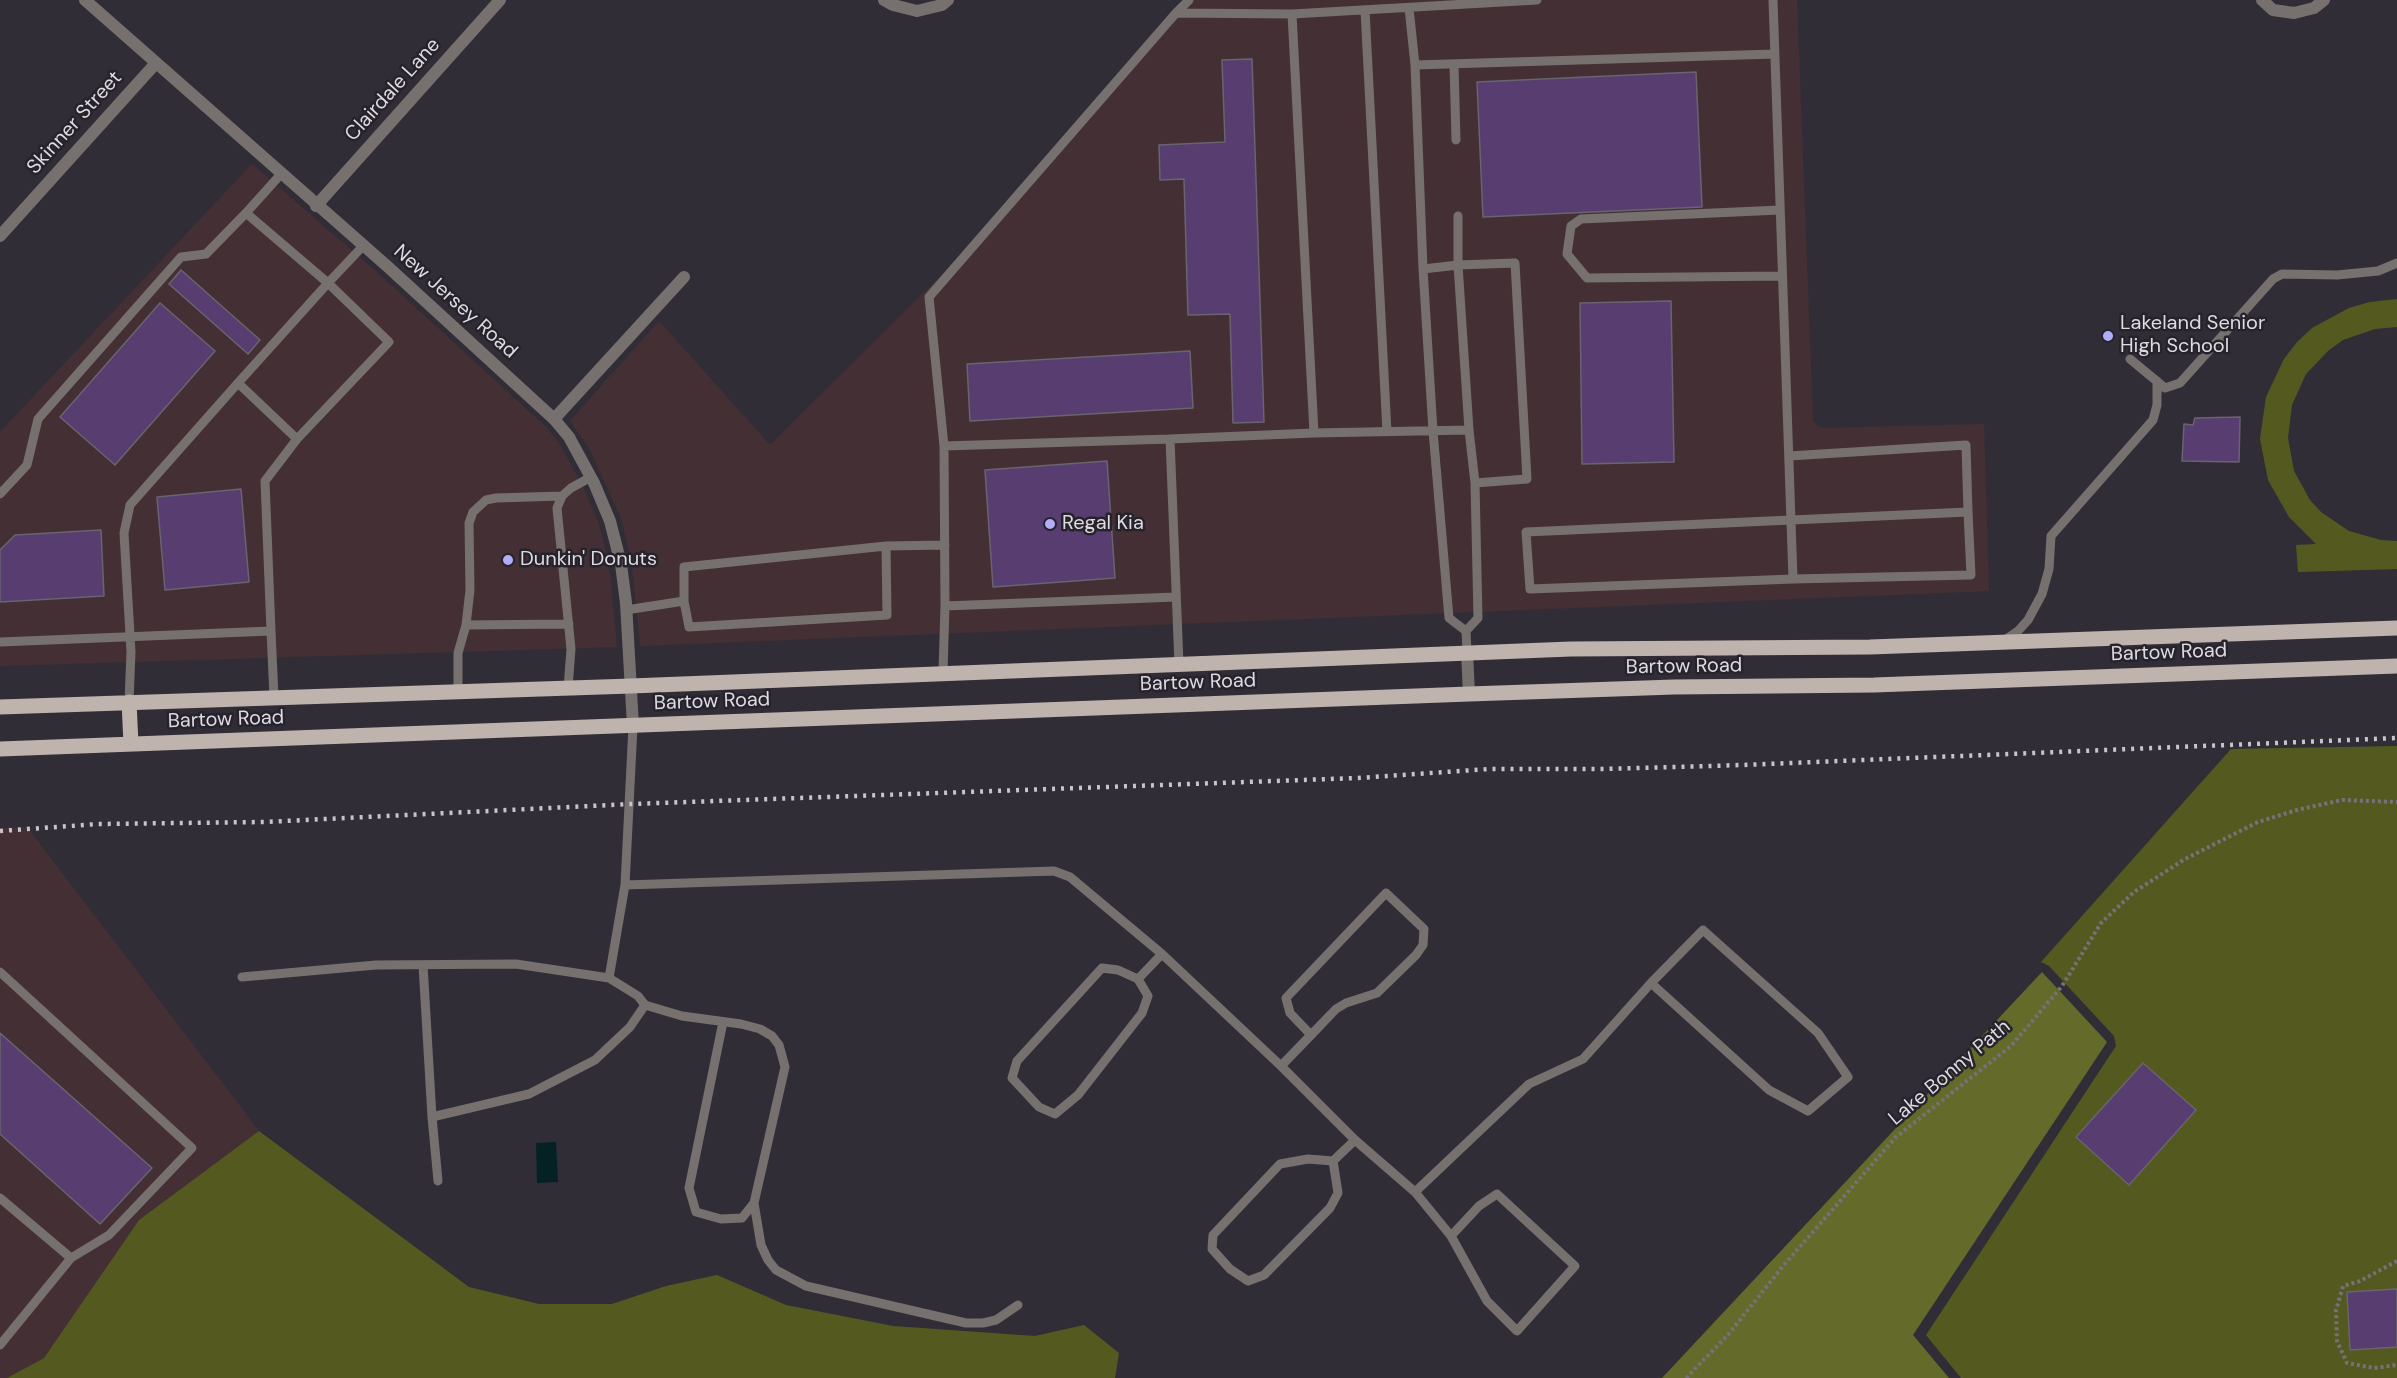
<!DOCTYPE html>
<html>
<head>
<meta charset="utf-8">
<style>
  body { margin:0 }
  canvas { display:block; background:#312d36 }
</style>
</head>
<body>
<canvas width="2397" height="1378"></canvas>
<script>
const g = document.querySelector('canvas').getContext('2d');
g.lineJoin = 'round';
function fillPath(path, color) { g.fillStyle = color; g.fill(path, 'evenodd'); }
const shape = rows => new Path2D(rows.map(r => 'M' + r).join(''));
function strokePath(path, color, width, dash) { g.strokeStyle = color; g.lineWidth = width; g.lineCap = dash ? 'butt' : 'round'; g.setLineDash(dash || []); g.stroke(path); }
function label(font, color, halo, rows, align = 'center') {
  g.font = font + ' "DM Sans",sans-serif'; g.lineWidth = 5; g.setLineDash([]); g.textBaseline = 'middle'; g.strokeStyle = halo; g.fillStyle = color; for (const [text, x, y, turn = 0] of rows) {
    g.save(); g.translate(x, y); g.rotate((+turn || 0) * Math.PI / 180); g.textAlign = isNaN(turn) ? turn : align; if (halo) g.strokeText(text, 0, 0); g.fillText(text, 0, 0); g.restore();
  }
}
fillPath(shape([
  [1186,0,1797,0,1813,421,1818,426,1824,428,1984,424,1989,591,640,646,632,564,621,518,590,450,570,421,659,321,770,445,988,229],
  [252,164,379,274,546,427,559,443,583,487,599,524,609,565,617,647,0,666,0,432],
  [27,827,259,1131,139,1220,44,1358,7,1378,0,1378,0,828]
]), '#443034');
fillPath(shape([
  [2397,299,2397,327,2375,329,2343,340,2329,350,2306,374,2292,405,2288,438,2294,471,2310,500,2321,512,2349,531,2381,540,2397,541,2397,569,2298,572,2296,545,2316,544,2289,517,2268,480,2260,439,2266,397,2284,359,2297,342,2312,328,2349,308,2370,302],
  [2397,746,2397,1378,1961,1378,1926,1335,2116,1046,2114,1036,2049,966,2041,962,2231,749],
  [259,1131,469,1287,539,1304,612,1304,666,1286,717,1275,786,1305,893,1326,1035,1336,1084,1325,1119,1353,1115,1378,7,1378,44,1358,139,1220]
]), '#545a1f');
fillPath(shape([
  [2042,972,2107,1042,1913,1335,1949,1378,1662,1378]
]), '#646b2a');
fillPath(shape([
  [556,1142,558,1182,537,1183,536,1143]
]), '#042224');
const building = shape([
  [1252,59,1264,422,1233,423,1230,314,1188,315,1184,179,1160,180,1159,145,1225,142,1222,60,1252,59],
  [1696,72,1702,207,1483,217,1477,82,1696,72],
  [181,270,260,340,248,354,169,284,181,270],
  [1671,301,1674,462,1582,464,1580,303,1671,301],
  [160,303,215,351,115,465,60,417,160,303],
  [1190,351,1193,408,970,421,967,364,1190,351],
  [2240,417,2239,462,2182,461,2184,424,2193,425,2195,418,2240,417],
  [1107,461,1115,578,993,587,985,470,1107,461],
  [241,489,249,582,165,590,157,497,241,489],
  [101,530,104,596,0,602,0,550,15,535,101,530],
  [0,1033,152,1168,100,1224,0,1134,0,1033],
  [2143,1063,2196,1110,2129,1185,2076,1137,2143,1063],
  [2397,1289,2397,1347,2350,1350,2347,1292,2397,1289]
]);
fillPath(building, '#573d70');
strokePath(building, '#69646f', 1.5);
strokePath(shape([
  [2397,1261,2360,1281,2343,1286,2336,1310,2337,1341,2347,1363,2374,1368,2397,1365],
  [1686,1378,1727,1336,1784,1265,1896,1137,2011,1046,2062,986,2101,923,2134,892,2185,859,2258,822,2297,810,2342,800,2397,802]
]), '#757279', 4, [3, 3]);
strokePath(shape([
  [1773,0,1793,579],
  [1409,8,1415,65],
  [1365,10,1387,432],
  [1176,13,1189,0],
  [1454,64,1456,140],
  [1780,210,1581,219,1571,226,1567,254,1587,278,1782,276],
  [1458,216,1458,265,1469,430,1475,483,1478,618,1466,631,1467,652],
  [1423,269,1458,265,1515,263,1527,479,1475,483],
  [2130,359,2165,388,2180,383,2273,279,2282,274,2337,275,2378,271,2397,263],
  [238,383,328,283,246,213,281,174],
  [1469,430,1314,433,1292,14,1537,0],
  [944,446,929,297,1176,13,1292,14],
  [1789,456,1966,445,1968,512,1526,532,1530,589,1793,579,1971,575,1968,512],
  [0,494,27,465,38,419,181,257,206,254,246,213],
  [684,601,684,567,886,546],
  [945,606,944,446,1170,439],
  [626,610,684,601,689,627,887,615,886,546,945,545],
  [466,625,470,590,469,523,473,512,486,500,496,498,562,496],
  [271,631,265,481,297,439],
  [1466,631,1449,618,1433,431,1423,269,1415,65,1775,54],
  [2005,640,2018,631,2028,620,2042,594,2049,569,2051,536,2153,420,2157,405,2157,381],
  [0,642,271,631,274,697],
  [1179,664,1170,439,1314,433],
  [943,672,945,606,1176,597],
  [568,688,571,649,557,508,562,496,571,488,591,477],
  [458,691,458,653,466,625,569,624],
  [129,702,131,652,124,533,130,505,238,383,297,439,389,342,328,283,363,246],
  [625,885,1054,871,1070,877,1162,954,1281,1066,1355,1140,1415,1192,1451,1236],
  [1703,930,1818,1033,1848,1077,1808,1111,1769,1090,1651,983,1703,930],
  [423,965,432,1117,438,1181],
  [0,972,192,1148,109,1235,71,1258,0,1345],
  [242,977,376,965,516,964,609,978,638,996,645,1005,682,1016,741,1024,760,1029,772,1036,779,1045,785,1067,754,1203,742,1218,721,1219,696,1212,689,1188,723,1022],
  [609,978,625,885,633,726],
  [1138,979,1118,970,1102,968,1017,1061,1012,1078,1039,1107,1055,1114,1078,1095,1142,1013,1148,996,1138,979,1162,954],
  [1281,1066,1311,1035,1336,1009,1346,1003,1377,993,1416,955,1423,945,1424,929,1386,893,1286,998,1290,1013,1311,1035],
  [432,1117,529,1094,595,1060,630,1027,645,1005],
  [1333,1161,1308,1159,1280,1164,1213,1235,1212,1249,1230,1269,1248,1281,1264,1275,1330,1208,1338,1193,1333,1161,1355,1140],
  [1415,1192,1529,1084,1583,1059,1651,983],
  [1497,1194,1575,1266,1517,1331,1487,1301,1451,1236,1479,1206,1497,1194],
  [0,1198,71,1258],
  [754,1203,761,1245,768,1260,776,1270,806,1286,966,1323,983,1323,996,1320,1018,1305]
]), '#76716e', 9);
strokePath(shape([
  [884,0,893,5,917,11,942,5,948,0],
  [2262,0,2273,10,2294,13,2314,8,2324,0],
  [316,206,500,0],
  [0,236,156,63],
  [554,419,684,277],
  [1467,652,1469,694]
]), '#76716e', 12);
strokePath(shape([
  [85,0,387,266,554,419,569,437,594,483,610,521,621,564,626,603,633,726]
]), '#76716e', 12);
strokePath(shape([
  [129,702,131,744],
  [0,707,631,686,1571,649,1870,647,2397,628],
  [0,749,1469,694,1674,687,1874,685,2397,666]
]), '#beb3ad', 15);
strokePath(shape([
  [0,831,98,824,264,822,631,804,1358,778,1489,769,1605,769,1742,765,2397,738]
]), '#c7c4cb', 4.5, [3, 6]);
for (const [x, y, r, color] of [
  [2108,336,6,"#b2adf9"],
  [1050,524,6,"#b2adf9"],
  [508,560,6,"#b2adf9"]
]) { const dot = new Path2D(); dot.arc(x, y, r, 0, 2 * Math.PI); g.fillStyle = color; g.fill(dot); strokePath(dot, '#27232c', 2); }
label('20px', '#dedbe1', '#27232c', [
  ["Clairdale Lane",393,90,-48],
  ["Skinner Street",75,123,-48],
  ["New Jersey Road",455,302,42],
  ["Bartow Road",2169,653,-2],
  ["Bartow Road",1684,667,-1],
  ["Bartow Road",1198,683,-2],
  ["Bartow Road",712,702,-2],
  ["Bartow Road",226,720,-2],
  ["Lake Bonny Path",1950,1073,-40]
]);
label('20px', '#dedbe1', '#27232c', [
  ["Lakeland Senior",2120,324],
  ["High School",2120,347],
  ["Regal Kia",1062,524],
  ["Dunkin' Donuts",520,560]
], 'left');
</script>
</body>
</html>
